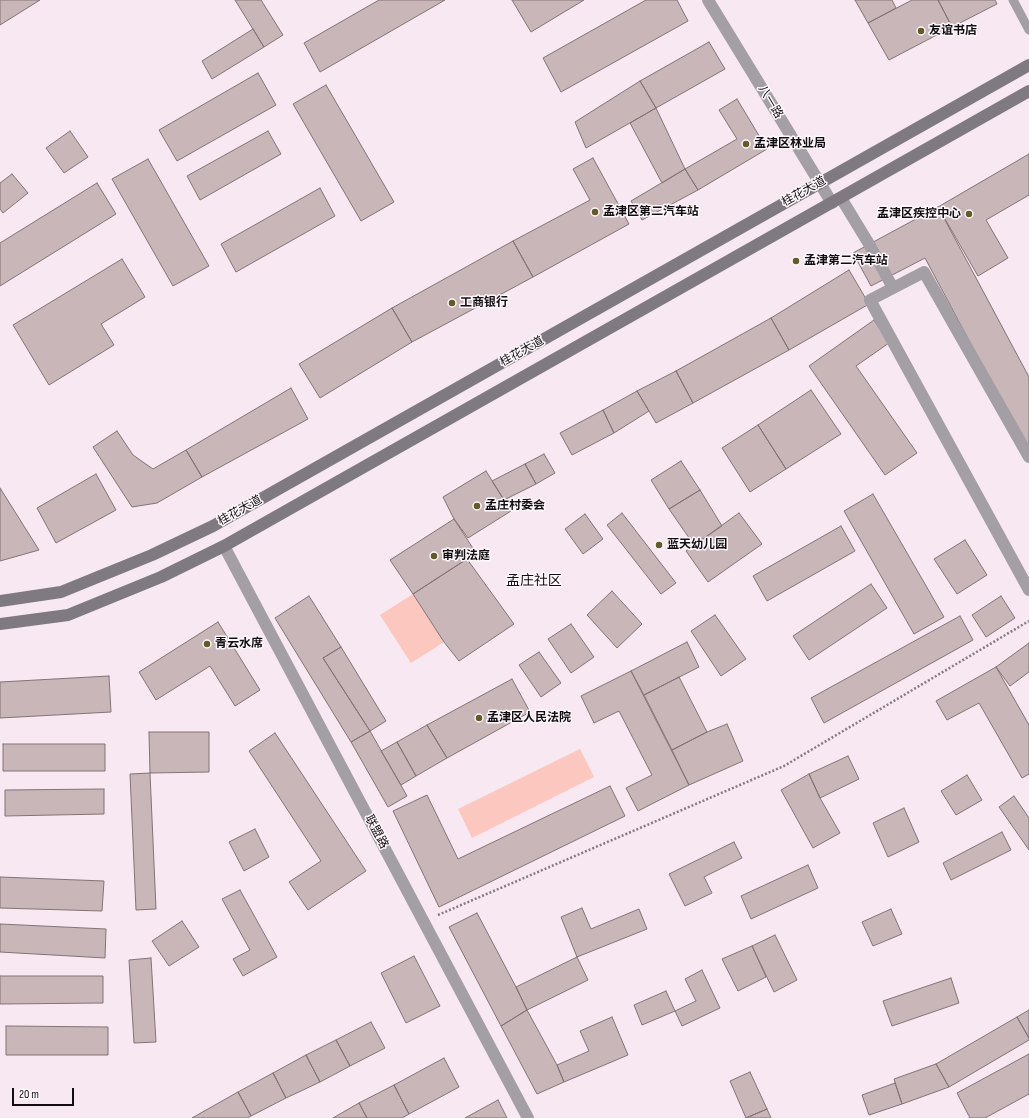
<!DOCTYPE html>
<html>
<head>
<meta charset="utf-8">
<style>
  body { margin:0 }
  #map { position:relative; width:1029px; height:1118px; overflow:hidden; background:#f7e8f1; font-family:"Sofia Sans Condensed",sans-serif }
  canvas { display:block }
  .scale { position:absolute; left:12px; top:1088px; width:62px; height:18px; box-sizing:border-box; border:2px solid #120d10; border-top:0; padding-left:5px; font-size:12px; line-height:14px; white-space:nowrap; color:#120d10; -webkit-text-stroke:3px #fff8fc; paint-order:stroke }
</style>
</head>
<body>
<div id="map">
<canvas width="1029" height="1118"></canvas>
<div class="scale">20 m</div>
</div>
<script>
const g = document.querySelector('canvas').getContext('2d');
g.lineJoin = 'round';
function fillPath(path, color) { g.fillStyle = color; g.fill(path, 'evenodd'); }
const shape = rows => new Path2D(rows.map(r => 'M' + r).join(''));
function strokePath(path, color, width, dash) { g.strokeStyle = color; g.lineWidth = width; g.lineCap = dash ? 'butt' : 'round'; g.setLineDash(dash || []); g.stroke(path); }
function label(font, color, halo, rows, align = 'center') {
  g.font = font + ' "Sofia Sans Condensed","Noto Sans SC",sans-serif'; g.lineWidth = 3; g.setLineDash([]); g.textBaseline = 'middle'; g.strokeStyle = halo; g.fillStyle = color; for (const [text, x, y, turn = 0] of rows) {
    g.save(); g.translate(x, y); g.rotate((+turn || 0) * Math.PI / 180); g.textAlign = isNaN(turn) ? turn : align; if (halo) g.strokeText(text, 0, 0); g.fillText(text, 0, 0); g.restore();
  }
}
fillPath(shape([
  [413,594,444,642,411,663,380,615],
  [580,749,594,777,472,838,458,809]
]), '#fcc7be');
const building = shape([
  [0,0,40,0,0,25,0,0],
  [235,0,261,0,283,35,264,47,235,0],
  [379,0,445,0,320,72,304,43,379,0],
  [512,0,584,0,531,32,512,0],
  [646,0,677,0,688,21,561,92,543,58,646,0],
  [855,0,892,0,896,8,868,23,855,0],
  [912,0,938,0,952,27,889,60,868,23,912,0],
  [938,0,995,0,997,4,952,27,938,0],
  [253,29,264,47,212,79,202,61,253,29],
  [709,42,725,69,656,108,640,81,709,42],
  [258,73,276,105,177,161,159,130,258,73],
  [640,81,656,108,586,148,575,122,640,81],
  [326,85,394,202,361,221,293,104,326,85],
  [737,99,767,149,698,190,685,169,737,139,719,110,737,99],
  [656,108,685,169,662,183,630,123,656,108],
  [70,131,88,157,64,173,46,148,70,131],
  [268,131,281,154,200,200,187,176,268,131],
  [1029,154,1029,195,986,220,1008,258,978,276,938,207,1029,154],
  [593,158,629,224,533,277,513,241,590,200,573,169,593,158],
  [148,159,209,266,173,286,112,179,148,159],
  [685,169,698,190,642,220,631,201,685,169],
  [12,174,28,193,3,213,0,209,0,183,12,174],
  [97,183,116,214,0,286,0,243,97,183],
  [320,188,335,216,236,272,221,244,320,188],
  [938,207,1029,377,1029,448,1027,449,925,258,871,286,853,253,938,207],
  [513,241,533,277,412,342,392,308,513,241],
  [122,259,145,297,101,324,114,345,49,385,13,325,122,259],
  [849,270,869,304,789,350,771,318,849,270],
  [392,308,412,342,320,398,299,364,392,308],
  [771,318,789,350,693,403,676,371,771,318],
  [874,320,889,343,856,366,917,453,885,475,809,366,874,320],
  [676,371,693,403,656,423,637,391,676,371],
  [291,388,308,419,202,477,186,450,291,388],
  [811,390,841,434,786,469,758,425,811,390],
  [637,391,649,411,614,433,603,410,637,391],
  [603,410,614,433,572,455,560,433,603,410],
  [758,425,786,469,750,492,722,448,758,425],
  [117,431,133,455,153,469,186,450,202,477,157,503,132,507,93,447,117,431],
  [544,454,555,473,536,484,525,464,544,454],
  [681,461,700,490,669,509,651,480,681,461],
  [525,464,536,484,504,500,492,481,525,464],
  [486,471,511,511,468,538,454,519,443,497,486,471],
  [96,474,116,510,56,543,37,508,96,474],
  [0,488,39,550,0,561,0,488],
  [700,490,722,526,694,545,669,509,700,490],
  [873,494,944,617,914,634,844,511,873,494],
  [622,513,676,583,661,594,607,525,622,513],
  [739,513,762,544,708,582,686,551,739,513],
  [585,514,603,539,583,554,565,529,585,514],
  [454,519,476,553,413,594,390,560,454,519],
  [841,526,855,551,767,601,753,576,841,526],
  [965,540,987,575,957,594,934,559,965,540],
  [467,559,514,624,459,661,444,642,413,594,467,559],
  [871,584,887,608,809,660,793,636,871,584],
  [612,591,642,624,617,648,587,615,612,591],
  [309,596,341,647,323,658,370,731,351,742,275,618,309,596],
  [1001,596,1015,618,986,637,972,615,1001,596],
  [715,615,746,659,721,676,691,631,715,615],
  [960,616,973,640,824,723,811,698,960,616],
  [218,622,260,690,235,706,210,666,156,700,139,672,218,622],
  [571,624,594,657,571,673,548,639,571,624],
  [687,642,699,667,644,695,631,671,687,642],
  [1029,643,1029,672,1010,686,996,667,1029,643],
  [341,647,386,721,370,731,323,658,341,647],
  [539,652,561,683,541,697,519,665,539,652],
  [996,667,1029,725,1029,774,1022,778,979,703,947,720,936,701,996,667],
  [631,671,689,785,638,811,626,788,652,775,619,711,594,723,581,696,631,671],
  [109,676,111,712,0,718,0,682,109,676],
  [679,677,707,732,672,750,644,695,679,677],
  [512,679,530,712,447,758,427,725,512,679],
  [727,724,743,761,689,785,672,750,707,732,727,724],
  [427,725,447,758,416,776,397,742,427,725],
  [370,731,407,796,388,807,351,742,370,731],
  [149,732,209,732,209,772,150,773,149,732],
  [275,733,366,871,308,910,289,882,321,861,249,751,275,733],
  [397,742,416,776,401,785,381,751,397,742],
  [3,744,105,744,105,771,3,771,3,744],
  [848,756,859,779,820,798,809,774,848,756],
  [150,773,156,909,136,910,130,774,150,773],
  [809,774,820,798,840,833,813,848,781,790,809,774],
  [967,775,982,800,956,815,941,791,967,775],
  [610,786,625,816,439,907,393,811,427,795,458,859,610,786],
  [104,789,104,814,5,816,5,790,104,789],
  [1014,796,1029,818,1029,850,999,807,1014,796],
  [904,808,919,842,888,857,873,823,904,808],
  [255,829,269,857,244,871,229,842,255,829],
  [1002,832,1011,850,951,880,943,863,1002,832],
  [734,842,742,858,704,877,712,893,685,906,669,874,734,842],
  [808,865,818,888,751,919,741,896,808,865],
  [0,877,104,881,102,911,0,908,0,877],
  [240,890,277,957,243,976,233,959,250,950,222,899,240,890],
  [582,908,591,929,639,909,647,929,577,957,561,917,582,908],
  [891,909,902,934,873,946,862,922,891,909],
  [477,913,516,987,527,1010,501,1026,449,927,477,913],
  [182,921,199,947,169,966,152,941,182,921],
  [0,924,106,929,105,958,0,952,0,924],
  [775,935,797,980,774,992,752,946,775,935],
  [752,946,766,977,738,991,722,959,752,946],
  [414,956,440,1006,406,1023,381,973,414,956],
  [577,957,588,980,527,1010,516,987,577,957],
  [151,958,156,1042,134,1043,129,960,151,958],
  [702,970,720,1008,682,1026,675,1011,696,1001,685,979,702,970],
  [0,976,103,976,103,1003,0,1004,0,976],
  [951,978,959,1003,892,1026,883,1001,951,978],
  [666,991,675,1011,642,1025,634,1005,666,991],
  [527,1010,557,1065,564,1082,537,1094,501,1026,527,1010],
  [1029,1010,1029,1038,1017,1017,1029,1010],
  [612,1017,628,1055,564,1082,557,1065,589,1051,580,1031,612,1017],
  [1017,1017,1029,1038,1029,1040,949,1087,936,1064,1017,1017],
  [371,1022,385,1048,350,1066,336,1040,371,1022],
  [6,1026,108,1027,108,1055,6,1055,6,1026],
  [336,1040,350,1066,320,1082,306,1055,336,1040],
  [1029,1054,1029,1094,985,1118,970,1118,957,1093,1029,1054],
  [306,1055,320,1082,286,1098,273,1073,306,1055],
  [444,1058,459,1087,409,1114,394,1085,444,1058],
  [936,1064,949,1087,902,1104,894,1079,936,1064],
  [750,1072,767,1109,746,1118,730,1081,750,1072],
  [273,1073,286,1098,251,1116,238,1092,273,1073],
  [895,1083,902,1104,869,1115,862,1095,895,1083],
  [394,1085,409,1114,402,1118,367,1118,359,1103,394,1085],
  [238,1092,251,1116,247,1118,192,1118,238,1092],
  [498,1100,507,1118,465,1118,498,1100],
  [359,1103,367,1118,333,1118,359,1103],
  [767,1109,771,1118,746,1118,767,1109]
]);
fillPath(building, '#c8b6b9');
strokePath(building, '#837376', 1);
strokePath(shape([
  [438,915,784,766,1029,621]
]), '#857b81', 2.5, [2, 2]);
strokePath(shape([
  [1013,0,1029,30]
]), '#a39fa5', 9);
strokePath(shape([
  [841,198,869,244,893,288],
  [1029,457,924,272,870,300,1029,590]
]), '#a39fa5', 12);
strokePath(shape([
  [708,0,832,203],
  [224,546,528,1118]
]), '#a39fa5', 12);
strokePath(shape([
  [0,601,61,592,152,555,213,526,1029,65],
  [0,624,68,615,161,577,224,546,1029,91]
]), '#7f7982', 12);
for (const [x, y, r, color] of [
  [921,31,4,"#615b28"],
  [746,144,4,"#615b28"],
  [595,212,4,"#615b28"],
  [969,214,4,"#615b28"],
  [796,261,4,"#615b28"],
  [452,303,4,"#615b28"],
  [477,506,4,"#615b28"],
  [659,545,4,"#615b28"],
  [434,556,4,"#615b28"],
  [207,644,4,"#615b28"],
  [479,718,4,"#615b28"]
]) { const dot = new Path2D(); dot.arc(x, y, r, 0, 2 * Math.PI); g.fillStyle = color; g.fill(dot); strokePath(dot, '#fff8fc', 1.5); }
label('bold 12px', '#120d10', '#fff8fc', [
  ["友谊书店",929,31],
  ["孟津区林业局",754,144],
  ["孟津区第二汽车站",603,212],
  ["孟津区疾控中心",961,214,"right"],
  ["孟津第二汽车站",804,261],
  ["工商银行",460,303],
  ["孟庄村委会",485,506],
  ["蓝天幼儿园",667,545],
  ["审判法庭",442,556],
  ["青云水席",215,644],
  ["孟津区人民法院",487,718]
], 'left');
label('12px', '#120d10', '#fff8fc', [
  ["八一路",770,102,59],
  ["桂花大道",804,192,-29],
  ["桂花大道",522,352,-29],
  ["桂花大道",240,511,-29],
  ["联盟路",376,832,62]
]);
label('14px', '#120d10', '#fff8fc', [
  ["孟庄社区",534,581]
]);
</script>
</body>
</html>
